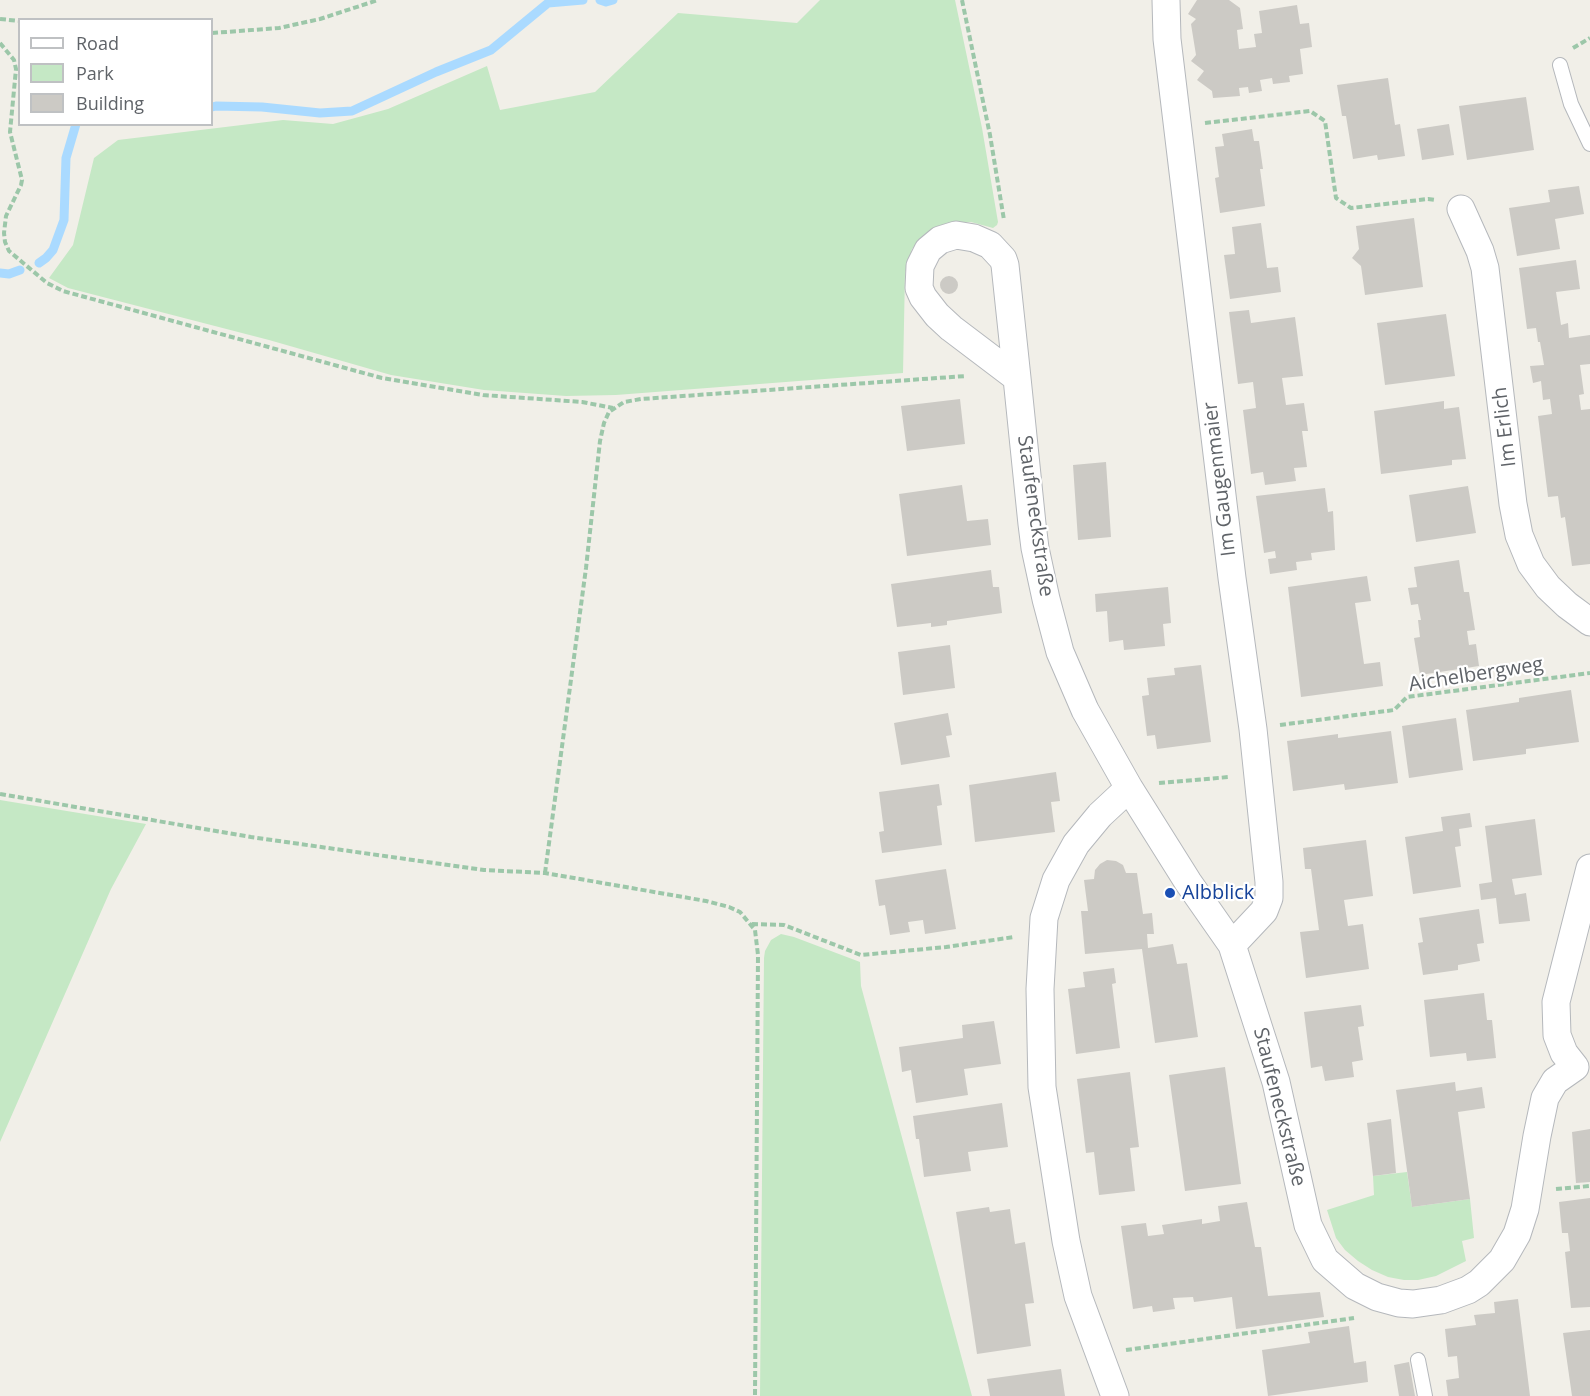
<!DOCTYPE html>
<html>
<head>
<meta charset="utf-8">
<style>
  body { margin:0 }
  #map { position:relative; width:1590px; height:1396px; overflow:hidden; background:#f1efe8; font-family:"Open Sans",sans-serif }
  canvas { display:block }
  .legend { position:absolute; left:18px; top:18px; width:195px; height:108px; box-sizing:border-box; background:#fff; border:2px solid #bfc1c3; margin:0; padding:8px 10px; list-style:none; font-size:18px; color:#5f6368 }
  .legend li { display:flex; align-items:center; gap:12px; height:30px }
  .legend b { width:30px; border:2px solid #bfc1c3 }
</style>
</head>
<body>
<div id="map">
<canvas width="1590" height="1396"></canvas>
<ul class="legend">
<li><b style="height:8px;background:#fff"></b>Road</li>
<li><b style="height:16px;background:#c5e8c5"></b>Park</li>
<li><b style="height:16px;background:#cccac5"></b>Building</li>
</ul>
</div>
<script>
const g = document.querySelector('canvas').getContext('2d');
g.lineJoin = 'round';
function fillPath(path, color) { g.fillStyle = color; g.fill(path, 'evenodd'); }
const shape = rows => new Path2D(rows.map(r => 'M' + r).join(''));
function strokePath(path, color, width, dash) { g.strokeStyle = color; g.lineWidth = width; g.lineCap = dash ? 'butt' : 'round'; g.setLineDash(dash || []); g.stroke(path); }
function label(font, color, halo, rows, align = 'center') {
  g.font = font + ' "Open Sans",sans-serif'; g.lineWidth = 4.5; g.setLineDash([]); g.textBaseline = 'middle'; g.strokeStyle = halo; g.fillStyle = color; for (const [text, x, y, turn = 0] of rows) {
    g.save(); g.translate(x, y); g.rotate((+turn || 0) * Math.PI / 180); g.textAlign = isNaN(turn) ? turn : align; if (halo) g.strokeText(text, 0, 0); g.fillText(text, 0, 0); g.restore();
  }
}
fillPath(shape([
  [820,0,955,0,982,128,998,222,997,225,993,228,971,222,947,223,924,235,912,249,905,274,903,373,616,395,566,396,484,390,391,375,269,340,68,288,49,278,73,245,94,158,118,140,283,120,333,124,388,109,487,66,500,110,595,92,678,13,797,23],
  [0,800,146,824,111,889,0,1142],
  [781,934,794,937,860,962,861,986,972,1396,760,1396,764,958,765,951,771,940],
  [1407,1172,1412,1207,1470,1199,1474,1238,1462,1241,1466,1261,1436,1276,1418,1280,1404,1280,1388,1277,1372,1270,1358,1261,1345,1250,1336,1238,1327,1210,1374,1195,1373,1176]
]), '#c5e8c5');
strokePath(shape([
  [600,0,606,2,613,0],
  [212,107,216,106,262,107,320,113,352,111,436,72,491,50,548,3,583,0],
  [39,263,46,258,53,250,64,220,66,158,76,124],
  [0,273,9,274,20,270]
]), '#aadaff', 9);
fillPath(shape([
  [1197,0,1229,0,1240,8,1243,29,1237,30,1239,49,1256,47,1254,34,1262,33,1259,11,1297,5,1300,24,1309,23,1312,47,1300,49,1303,74,1289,76,1290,82,1273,84,1272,78,1260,80,1262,91,1249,93,1248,87,1239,88,1240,96,1213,98,1212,91,1197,80,1204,71,1191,61,1196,55,1191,24,1196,19,1188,14],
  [1388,78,1395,125,1400,124,1405,156,1378,160,1377,155,1353,159,1346,116,1342,116,1337,85],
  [1526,97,1534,150,1467,160,1459,106],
  [1449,124,1454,155,1422,160,1417,129],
  [1252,129,1254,141,1259,141,1263,169,1260,169,1265,206,1220,213,1215,178,1219,177,1215,147,1224,146,1222,134],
  [1579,186,1584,214,1555,219,1560,249,1517,256,1509,208,1550,202,1548,190],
  [1414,218,1423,287,1365,295,1361,266,1352,258,1359,249,1356,226],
  [1261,223,1267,268,1278,267,1281,292,1230,299,1224,255,1235,254,1232,227],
  [1576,260,1580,289,1556,292,1561,325,1568,323,1569,338,1590,335,1590,364,1580,365,1584,394,1579,395,1581,410,1590,409,1590,564,1572,566,1565,517,1561,518,1558,496,1548,497,1538,416,1552,414,1550,399,1543,400,1541,381,1533,383,1530,366,1544,365,1540,342,1538,342,1536,328,1527,329,1519,268],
  '940 285a9 9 0 1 1 18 0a9 9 0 1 1-18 0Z',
  [1249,310,1251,323,1295,317,1303,376,1282,378,1286,405,1304,403,1308,431,1302,431,1307,467,1294,468,1296,481,1265,485,1263,472,1251,474,1243,410,1256,408,1253,382,1238,384,1229,312],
  [1446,314,1455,376,1385,385,1377,323],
  [960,399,965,444,907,451,901,406],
  [1444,401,1444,409,1459,407,1466,459,1452,460,1452,465,1381,474,1374,411],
  [1106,462,1111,537,1078,540,1073,465],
  [962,485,967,521,988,519,991,545,907,556,899,494],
  [1468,486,1476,533,1416,542,1409,495],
  [1325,488,1328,512,1333,511,1335,550,1311,553,1312,560,1296,562,1297,570,1270,574,1268,559,1276,558,1275,551,1264,553,1256,496],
  [1459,560,1464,592,1469,592,1475,630,1467,631,1469,645,1476,644,1479,666,1420,675,1414,638,1420,637,1418,620,1421,620,1418,604,1411,605,1408,588,1417,587,1414,567],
  [991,570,993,587,999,587,1002,613,947,621,947,625,931,627,931,623,897,627,891,584],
  [1367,576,1371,601,1355,603,1364,664,1380,662,1383,686,1301,697,1288,587],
  [1168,587,1171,623,1163,624,1165,646,1124,650,1123,640,1109,642,1107,611,1096,612,1095,594],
  [950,645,955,688,903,695,898,652],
  [1201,665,1211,742,1157,749,1155,735,1147,736,1142,696,1149,695,1147,678,1175,675,1174,668],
  [1571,690,1579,742,1526,749,1526,754,1473,761,1466,710,1519,702,1519,698],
  [948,713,952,735,946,736,950,757,901,765,894,723],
  [1456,718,1463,770,1409,778,1402,726],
  [1391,731,1398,783,1345,790,1344,784,1293,791,1287,741,1338,734,1338,738],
  [1056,772,1060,801,1051,802,1055,832,975,842,969,785],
  [939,784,942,805,937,806,942,845,882,853,879,832,884,831,879,792],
  [1470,813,1472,827,1459,829,1461,846,1455,847,1461,887,1413,894,1405,837,1443,831,1441,817],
  [1535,819,1542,875,1512,879,1515,895,1526,893,1530,921,1499,924,1496,898,1481,900,1479,884,1492,882,1485,826],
  [1366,840,1373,896,1344,900,1348,926,1363,924,1369,969,1306,978,1300,932,1319,930,1311,869,1305,869,1303,848],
  [1107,860,1116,861,1123,865,1126,873,1137,873,1143,914,1152,913,1154,934,1147,934,1148,948,1173,944,1177,964,1187,963,1198,1037,1155,1043,1142,949,1085,954,1081,911,1088,911,1084,880,1094,879,1095,870,1100,864],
  [946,869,956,929,925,934,923,920,908,922,910,932,890,935,885,905,879,906,875,880],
  [1479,909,1484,943,1477,944,1480,961,1458,965,1458,970,1423,975,1418,943,1423,942,1419,918],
  [1114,968,1116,983,1112,984,1120,1048,1076,1054,1068,989,1085,987,1083,972],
  [1484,993,1487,1020,1492,1020,1496,1058,1467,1061,1466,1053,1430,1057,1424,1000],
  [1361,1005,1364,1026,1358,1027,1363,1060,1352,1062,1354,1077,1325,1081,1322,1066,1311,1068,1304,1012],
  [994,1021,1001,1064,964,1069,968,1095,916,1103,911,1070,902,1072,899,1047,963,1038,962,1025],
  [1225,1067,1241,1184,1185,1191,1169,1075],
  [1130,1072,1139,1147,1130,1148,1135,1191,1099,1195,1094,1152,1086,1153,1077,1079],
  [1455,1082,1456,1091,1482,1087,1485,1108,1458,1112,1470,1199,1412,1207,1396,1090],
  [1002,1103,1008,1147,968,1152,971,1171,924,1177,919,1139,916,1139,913,1116],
  [1391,1119,1396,1173,1373,1176,1367,1123],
  [1590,1129,1590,1182,1576,1183,1572,1132],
  [1590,1198,1590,1307,1571,1308,1565,1252,1570,1251,1568,1233,1562,1233,1559,1202],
  [1247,1202,1255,1247,1261,1247,1268,1296,1320,1292,1324,1317,1236,1329,1232,1297,1194,1302,1193,1297,1173,1298,1175,1309,1153,1312,1152,1306,1133,1309,1121,1226,1146,1223,1148,1236,1164,1234,1162,1225,1202,1219,1202,1224,1220,1221,1218,1206],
  [989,1207,990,1212,1010,1209,1015,1244,1025,1242,1034,1303,1025,1304,1031,1346,977,1354,956,1212],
  [1518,1299,1530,1396,1448,1396,1446,1380,1459,1378,1457,1356,1448,1357,1445,1329,1476,1325,1474,1315,1495,1313,1494,1302],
  [1349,1326,1354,1363,1366,1361,1368,1382,1268,1396,1262,1350,1310,1343,1308,1332],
  [1590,1330,1590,1396,1572,1396,1563,1333],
  [1409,1362,1415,1396,1399,1396,1394,1365],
  [1061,1369,1065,1396,990,1396,987,1379]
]), '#cccac5');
const lane = shape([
  [1560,65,1571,104,1590,144],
  [1418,1360,1425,1396]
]);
const street = shape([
  [1166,0,1167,39,1232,578,1253,729,1269,882,1269,898,1264,911,1232,945],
  [1461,209,1480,251,1485,268,1513,504,1519,535,1531,564,1548,587,1567,605,1590,622],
  [1017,378,951,328,937,315,923,297,919,288,920,266,928,250,940,240,956,235,974,238,990,245,1003,259,1005,265,1017,378,1032,524,1035,548,1046,599,1060,652,1085,710,1129,788,1188,882,1232,945,1276,1082,1308,1225,1325,1260,1355,1286,1377,1297,1399,1303,1413,1304,1441,1300,1468,1290,1479,1283,1502,1260,1517,1234,1525,1209,1537,1136,1545,1098,1555,1081,1575,1067],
  [1575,1067,1564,1053,1557,1035,1556,1002,1590,868],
  [1115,1396,1078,1296,1066,1241,1042,1087,1040,989,1044,918,1056,880,1076,844,1100,815,1129,788]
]);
strokePath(lane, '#b5b8bc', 16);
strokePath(street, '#b5b8bc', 29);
strokePath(shape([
  [962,0,990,135,1004,220],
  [0,19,20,21],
  [212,33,279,28,320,19,378,0],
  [0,43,14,60,16,69,10,132,22,180,21,185,6,216,4,233,5,242,9,251,47,283,63,291,382,378,483,395,582,402,613,408],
  [1573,48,1590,38],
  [1205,123,1310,111,1325,121,1336,198,1351,208,1428,199,1435,200],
  [1280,725,1394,710,1407,697,1590,673],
  [1159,783,1229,777],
  [0,794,251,837,335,849,484,870,545,873,706,901,729,907,740,912,755,930,758,955,755,1396],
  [545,873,586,568,600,441,604,423,609,412,624,402,641,399,966,376],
  [752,924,784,925,861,955,946,947,1014,937],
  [1556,1189,1590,1186],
  [1126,1350,1354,1318]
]), '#9cc7a9', 4, [6, 3]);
strokePath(lane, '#fff', 14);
strokePath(street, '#fff', 27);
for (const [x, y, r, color] of [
  [1170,893,6,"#1a4fb4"]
]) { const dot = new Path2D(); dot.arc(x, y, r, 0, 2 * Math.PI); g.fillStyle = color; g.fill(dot); strokePath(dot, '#fff', 2); }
label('20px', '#5f6368', '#fff', [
  ["Im Erlich",1505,427,-97],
  ["Im Gaugenmaier",1220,479,-97],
  ["Staufeneckstraße",1035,516,82],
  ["Aichelbergweg",1476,675,-9],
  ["Staufeneckstraße",1279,1107,76]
]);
label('20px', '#164399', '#fff', [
  ["Albblick",1182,893]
], 'left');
</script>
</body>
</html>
